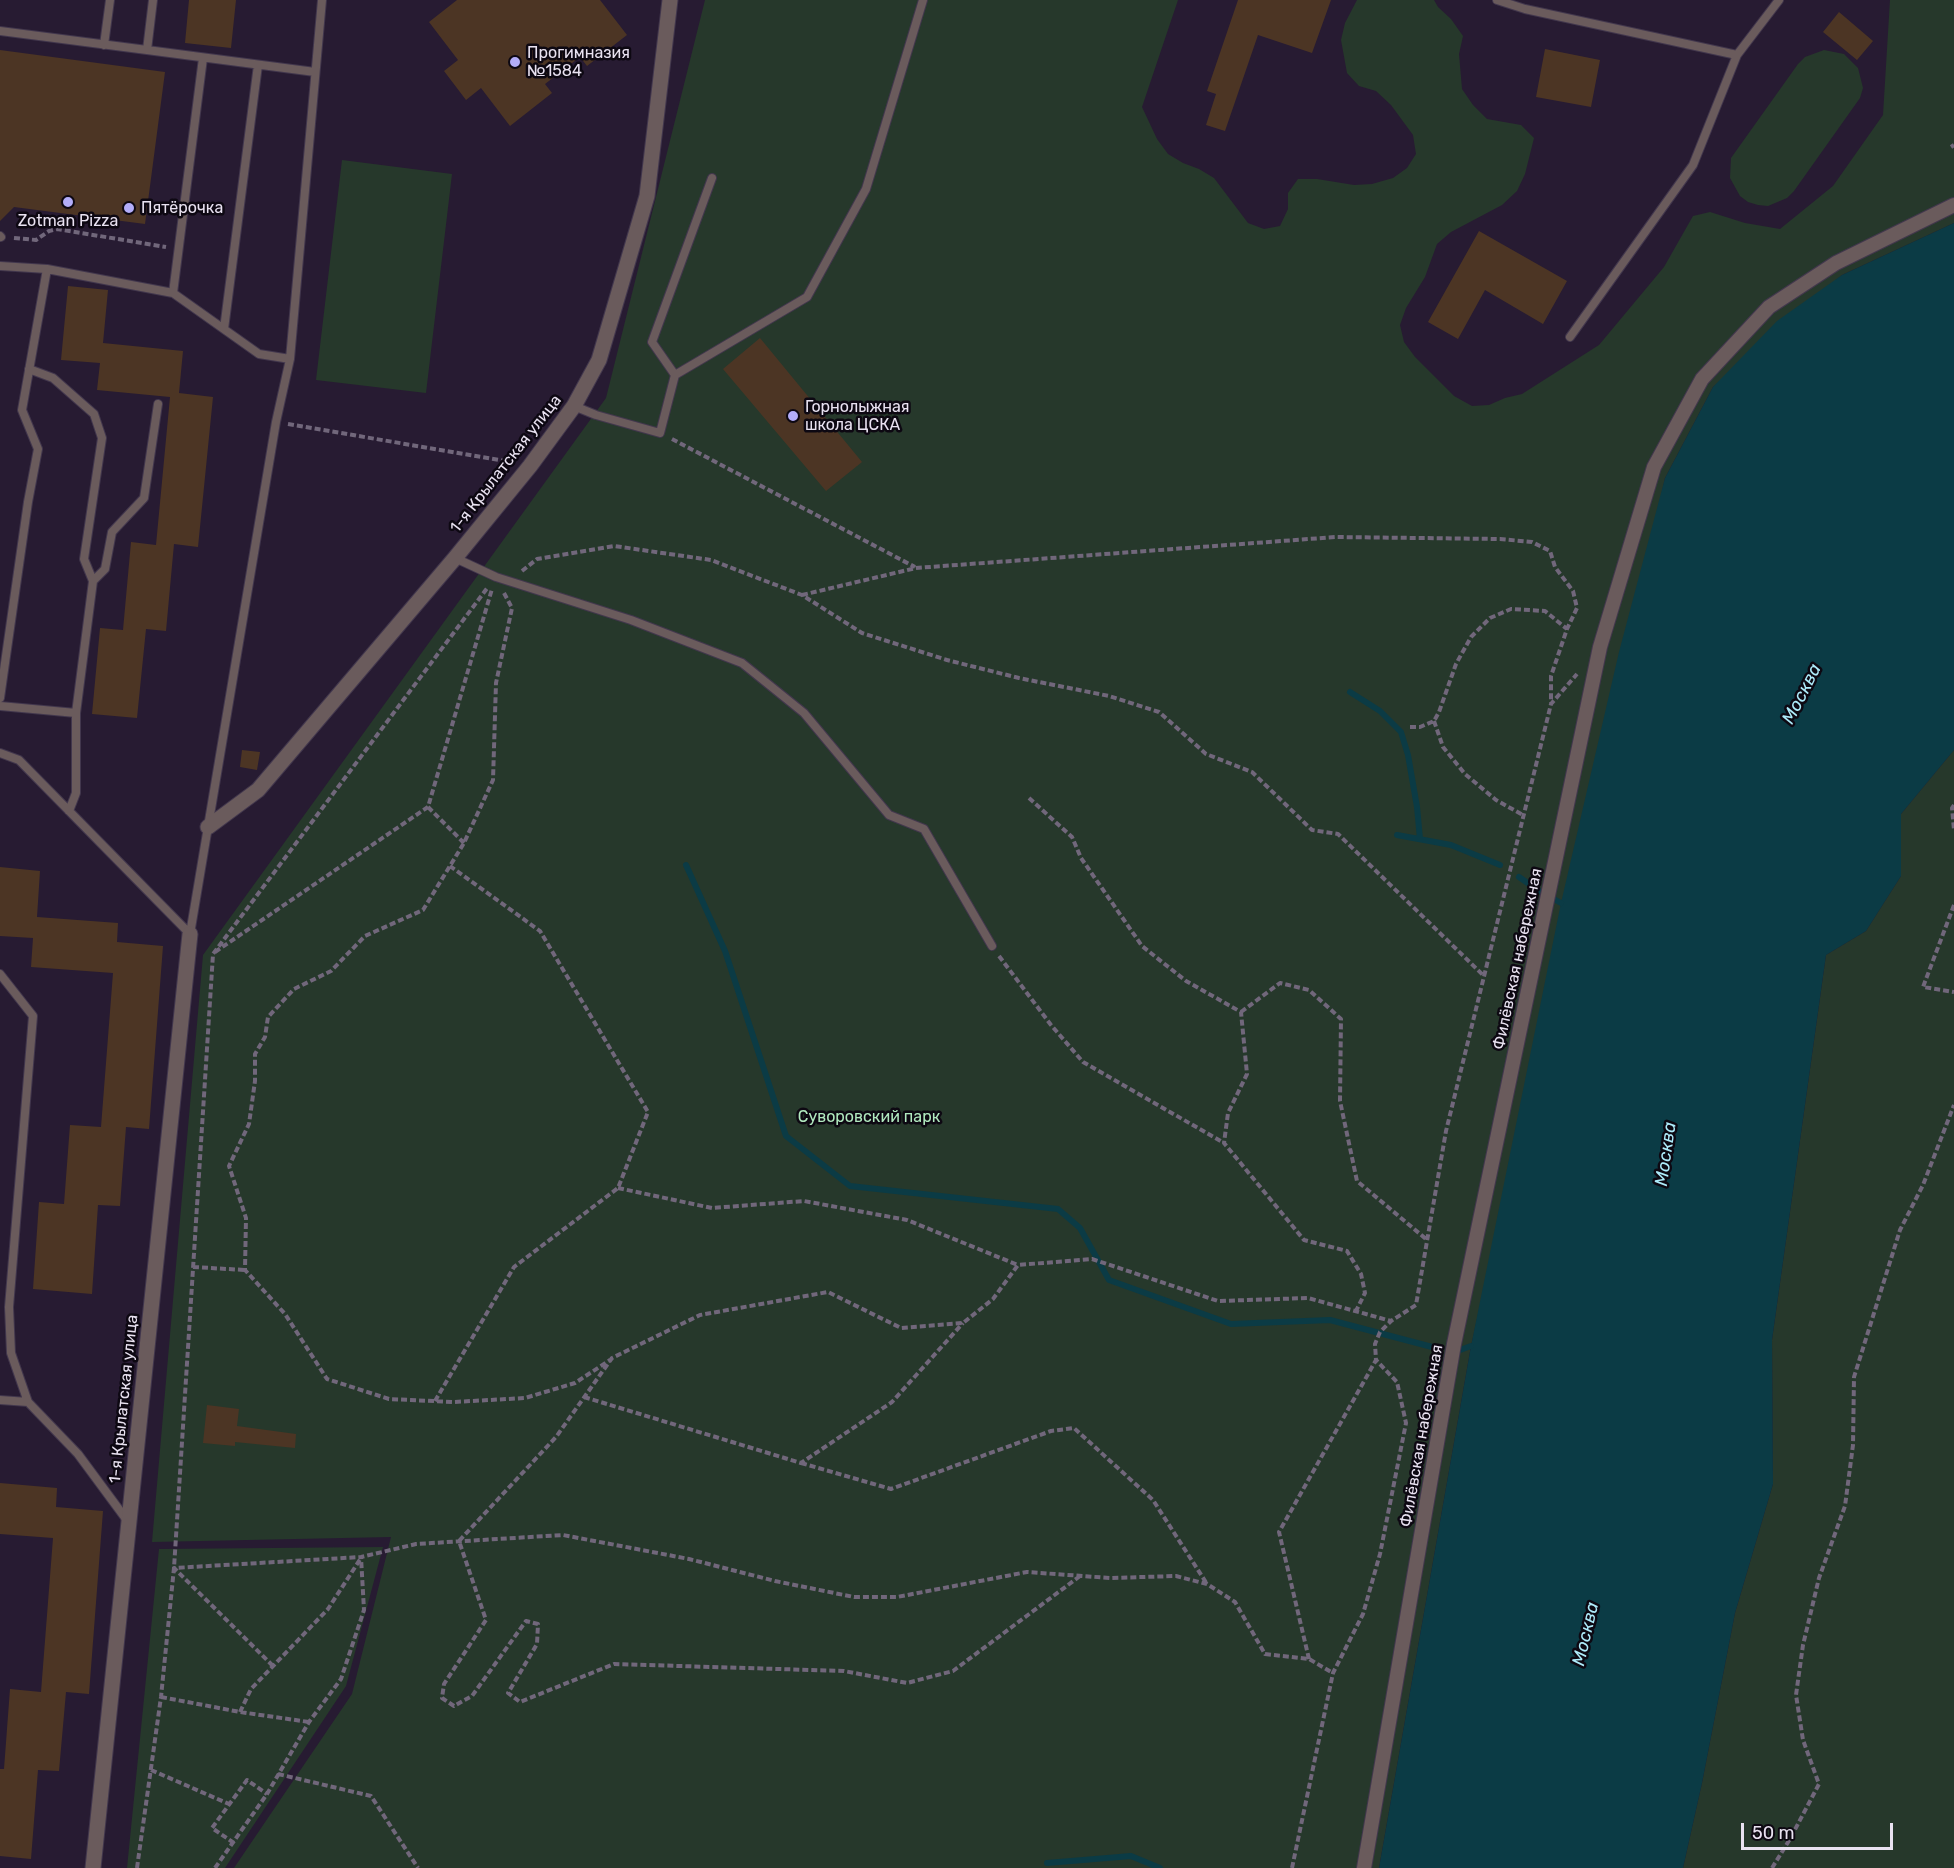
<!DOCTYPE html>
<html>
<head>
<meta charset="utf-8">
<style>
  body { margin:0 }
  #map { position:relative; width:1954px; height:1868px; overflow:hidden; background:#271b32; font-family:Rubik,sans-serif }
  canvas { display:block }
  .scale { position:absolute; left:1741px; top:1823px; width:152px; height:27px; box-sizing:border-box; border:3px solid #e9e2f1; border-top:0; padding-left:8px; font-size:18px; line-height:21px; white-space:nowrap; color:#e9e2f1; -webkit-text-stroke:4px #0d0812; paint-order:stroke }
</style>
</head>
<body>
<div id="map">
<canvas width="1954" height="1868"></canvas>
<div class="scale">50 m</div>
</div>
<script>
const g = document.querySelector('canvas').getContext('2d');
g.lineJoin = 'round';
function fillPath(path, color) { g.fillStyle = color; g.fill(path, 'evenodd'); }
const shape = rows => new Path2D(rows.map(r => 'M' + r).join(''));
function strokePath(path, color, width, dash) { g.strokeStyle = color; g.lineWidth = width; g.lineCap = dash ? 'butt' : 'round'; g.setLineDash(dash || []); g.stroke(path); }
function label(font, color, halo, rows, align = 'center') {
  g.font = font + ' Rubik,sans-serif'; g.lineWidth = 5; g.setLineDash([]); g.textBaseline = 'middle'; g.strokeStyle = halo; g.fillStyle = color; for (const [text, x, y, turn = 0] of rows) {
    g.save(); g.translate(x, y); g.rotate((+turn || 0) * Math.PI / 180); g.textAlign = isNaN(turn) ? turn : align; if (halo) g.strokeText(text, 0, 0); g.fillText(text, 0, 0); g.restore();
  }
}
fillPath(shape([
  [705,0,1178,0,1142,107,1157,139,1168,154,1183,163,1199,169,1214,178,1248,223,1264,229,1280,226,1288,209,1288,193,1298,179,1317,179,1354,185,1372,184,1393,178,1407,168,1416,154,1413,135,1391,105,1376,91,1359,86,1347,73,1341,40,1345,23,1357,0,1434,0,1438,7,1451,19,1463,36,1459,54,1462,89,1473,105,1487,119,1521,125,1534,138,1525,174,1517,191,1502,205,1451,232,1437,244,1425,277,1406,308,1400,325,1404,342,1415,357,1454,396,1472,406,1489,405,1505,398,1522,394,1599,345,1664,267,1693,216,1710,212,1745,223,1780,229,1833,186,1883,115,1890,0,1954,0,1954,223,1842,275,1713,387,1665,478,1471,1346,1379,1868,234,1868,352,1694,391,1537,152,1542,203,955,606,398],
  [1824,50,1844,54,1858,68,1863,88,1860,98,1794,191,1787,198,1768,206,1758,205,1748,202,1740,196,1730,178,1731,158,1798,64,1805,57],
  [342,160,452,174,426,393,316,380],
  [1954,750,1954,1868,1683,1868,1702,1783,1735,1613,1773,1484,1772,1340,1826,955,1866,931,1901,876,1901,814],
  [383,1547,346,1686,225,1868,127,1868,159,1549]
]), '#26382b');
fillPath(shape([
  [1954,223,1954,750,1901,814,1901,876,1866,931,1826,955,1772,1340,1773,1484,1735,1613,1702,1783,1683,1868,1379,1868,1471,1346,1561,903,1619,652,1665,478,1713,387,1777,321,1842,275]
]), '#0b3b45');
strokePath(shape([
  [1350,692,1380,711,1401,732,1408,755,1417,807,1420,839],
  [1397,835,1451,845,1500,865],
  [686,865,725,951,786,1136,850,1186,1058,1209,1080,1228,1109,1280,1231,1324,1330,1320,1436,1348],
  [1519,877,1539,891],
  [1552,898,1561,903],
  [1460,1350,1471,1346],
  [1047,1863,1131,1856,1160,1868]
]), '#0b3b45', 6);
fillPath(shape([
  [189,0,236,0,231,48,185,43],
  [457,0,600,0,627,35,587,66,580,57,545,84,552,93,510,126,481,88,466,100,444,71,458,60,429,22],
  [1238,0,1331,0,1312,53,1258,35,1225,131,1206,125,1216,94,1207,91],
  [1839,12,1873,41,1857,60,1823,32],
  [1545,49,1600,60,1591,107,1536,97],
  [0,50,165,72,145,224,14,207,0,221],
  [1479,231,1567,281,1543,324,1485,290,1458,339,1428,322],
  [68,286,108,290,103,343,183,351,179,393,213,397,198,547,174,544,166,631,146,629,137,718,92,714,100,628,123,630,131,542,156,545,170,397,97,390,100,363,61,360],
  [760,338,862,462,826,491,723,369],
  [242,750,260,752,257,770,240,767],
  [0,867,40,871,37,917,118,923,117,942,163,946,149,1129,126,1127,120,1206,98,1205,92,1294,33,1289,39,1202,64,1204,70,1125,101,1127,113,973,31,967,33,938,0,936],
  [207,1405,239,1409,237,1426,296,1434,295,1448,235,1442,235,1446,203,1443],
  [0,1483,57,1488,56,1507,103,1511,89,1694,66,1692,59,1771,38,1770,31,1859,0,1856,0,1769,4,1769,10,1689,41,1692,53,1538,0,1534]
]), '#4c3524');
const service = shape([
  [153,0,147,50,315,72],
  [1497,0,1525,9,1737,55],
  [0,31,147,50],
  [104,45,110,0],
  [0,236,1,237],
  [0,266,47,269,173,293,259,354,290,359],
  [173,293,203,58],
  [224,329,258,65],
  [1570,337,1693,165,1737,55,1779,0],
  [29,369,53,378,94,414,102,438,84,559,93,581],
  [675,375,652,342,712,178],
  [574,406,596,415,660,433,675,375,807,297,866,189,923,0],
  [455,558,496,577,631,620,742,663,804,713,889,815,924,829,992,946],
  [0,698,28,502,38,449,22,410,47,269],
  [0,706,76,713,93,581,105,569,112,532,144,498,158,404],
  [0,753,19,760,190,934],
  [69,811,76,793,76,713],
  [190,934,276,422,290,359,322,0],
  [0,974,33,1016,9,1307,11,1353,28,1402],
  [0,1400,28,1402,78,1454,129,1523]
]);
const pedestrian = shape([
  [1364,1868,1454,1344,1600,647,1654,467,1702,379,1769,307,1836,263,1954,205]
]);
const minor = shape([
  [208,827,258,790,455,558,530,466,574,406,599,360,647,196,670,0],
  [93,1868,190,934]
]);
strokePath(service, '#42374d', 10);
strokePath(pedestrian, '#42374d', 16);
strokePath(minor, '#42374d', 17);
strokePath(shape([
  [1951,147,1954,145],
  [14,238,36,240,49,231,57,229,166,247],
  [288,424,511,462],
  [672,439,915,567],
  [522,571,537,559,614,546,711,560,802,595,862,633,947,660,1019,678,1109,696,1159,712,1206,754,1252,772,1312,830,1338,834,1484,976],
  [504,593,512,608,496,683,493,780,464,843,423,910,365,936,331,971,294,989,268,1017,265,1037,255,1054,255,1081,249,1124,229,1166,246,1218,245,1270,285,1314,327,1379,389,1399,453,1402,525,1398,575,1383,610,1360],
  [802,595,916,568,1336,537,1500,539,1532,542,1550,551,1555,567,1573,591,1577,608,1567,629,1551,676,1551,703],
  [1434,721,1443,747,1465,774,1496,800,1523,815],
  [1410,727,1420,727,1434,721,1439,712,1456,664,1471,637,1490,618,1511,609,1545,611,1567,629],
  [1029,798,1072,837,1081,858,1142,946,1186,981,1241,1012,1247,1074,1228,1113,1224,1143,1304,1240,1347,1251,1361,1274,1365,1293,1356,1311],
  [1954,805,1952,808,1954,830],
  [428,807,464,843],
  [1954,905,1923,987,1954,992],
  [215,952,428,807,492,589],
  [999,956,1051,1025,1083,1062,1224,1143],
  [1241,1012,1280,983,1309,990,1341,1019,1340,1101,1357,1181,1426,1239],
  [618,1188,712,1208,804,1201,907,1220,1018,1265],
  [193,1267,245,1270],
  [584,1397,801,1463,892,1402,963,1323],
  [435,1401,514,1267,618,1188,648,1112,540,931,450,866],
  [801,1463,891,1489,1051,1431,1074,1428,1153,1500,1207,1584],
  [1080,1576,953,1671,907,1683,844,1671,614,1664,520,1702,508,1693,537,1644,538,1624,526,1621,472,1696,454,1706,442,1698,444,1684,486,1620,459,1541,556,1437,612,1358,700,1315,828,1292,901,1328,963,1323,993,1299,1018,1265,1092,1259,1218,1301,1308,1298,1391,1321],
  [1309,1659,1279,1532,1376,1360,1375,1344,1380,1332,1391,1321,1416,1305,1446,1131,1551,704,1577,674],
  [273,1666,174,1568,361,1557,416,1544,563,1535,689,1559,775,1581,854,1597,897,1597,1027,1572,1110,1578,1176,1576,1207,1584,1235,1602,1265,1654,1309,1659,1333,1673],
  [161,1697,240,1712,309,1722],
  [240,1712,251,1689,328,1609,361,1558],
  [151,1770,229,1804],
  [278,1774,371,1796,418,1868],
  [234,1843,212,1828,247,1780,267,1794],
  [137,1868,161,1697,174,1568,213,954,488,587],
  [215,1868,267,1794,309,1722,341,1679,364,1610,361,1557],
  [1292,1868,1333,1673,1363,1614,1380,1554,1406,1423,1397,1382,1376,1360],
  [1772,1868,1790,1839,1819,1784,1803,1740,1796,1695,1803,1645,1819,1578,1845,1506,1853,1445,1854,1377,1900,1230,1923,1185,1954,1105]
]), '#71677b', 4, [6, 3]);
strokePath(service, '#6a5b5c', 8);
strokePath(pedestrian, '#6a5b5c', 14);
strokePath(minor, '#6a5b5c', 15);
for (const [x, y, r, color] of [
  [515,62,6,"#b3adf9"],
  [68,202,6,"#b3adf9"],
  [129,208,6,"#b3adf9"],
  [793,416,6,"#b3adf9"]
]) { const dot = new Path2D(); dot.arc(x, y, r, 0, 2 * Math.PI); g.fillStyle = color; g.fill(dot); strokePath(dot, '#0d0812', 2); }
label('16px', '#e9e2f1', '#0d0812', [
  ["Прогимназия",527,53],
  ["№1584",527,71],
  ["Пятёрочка",141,208],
  ["Zotman Pizza",68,221,"center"],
  ["Горнолыжная",805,407],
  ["школа ЦСКА",805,425]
], 'left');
label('16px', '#e9e2f1', '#0d0812', [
  ["1-я Крылатская улица",506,464,-52],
  ["Филёвская набережная",1518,959,-78],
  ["1-я Крылатская улица",124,1399,-84],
  ["Филёвская набережная",1422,1436,-80]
]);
label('16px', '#b1e9bf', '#0d0812', [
  ["Суворовский парк",869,1117]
]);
label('italic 18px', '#aeecfb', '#0d0812', [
  ["Москва",1802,694,-63],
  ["Москва",1666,1154,-82],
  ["Москва",1586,1634,-77]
]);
</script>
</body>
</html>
